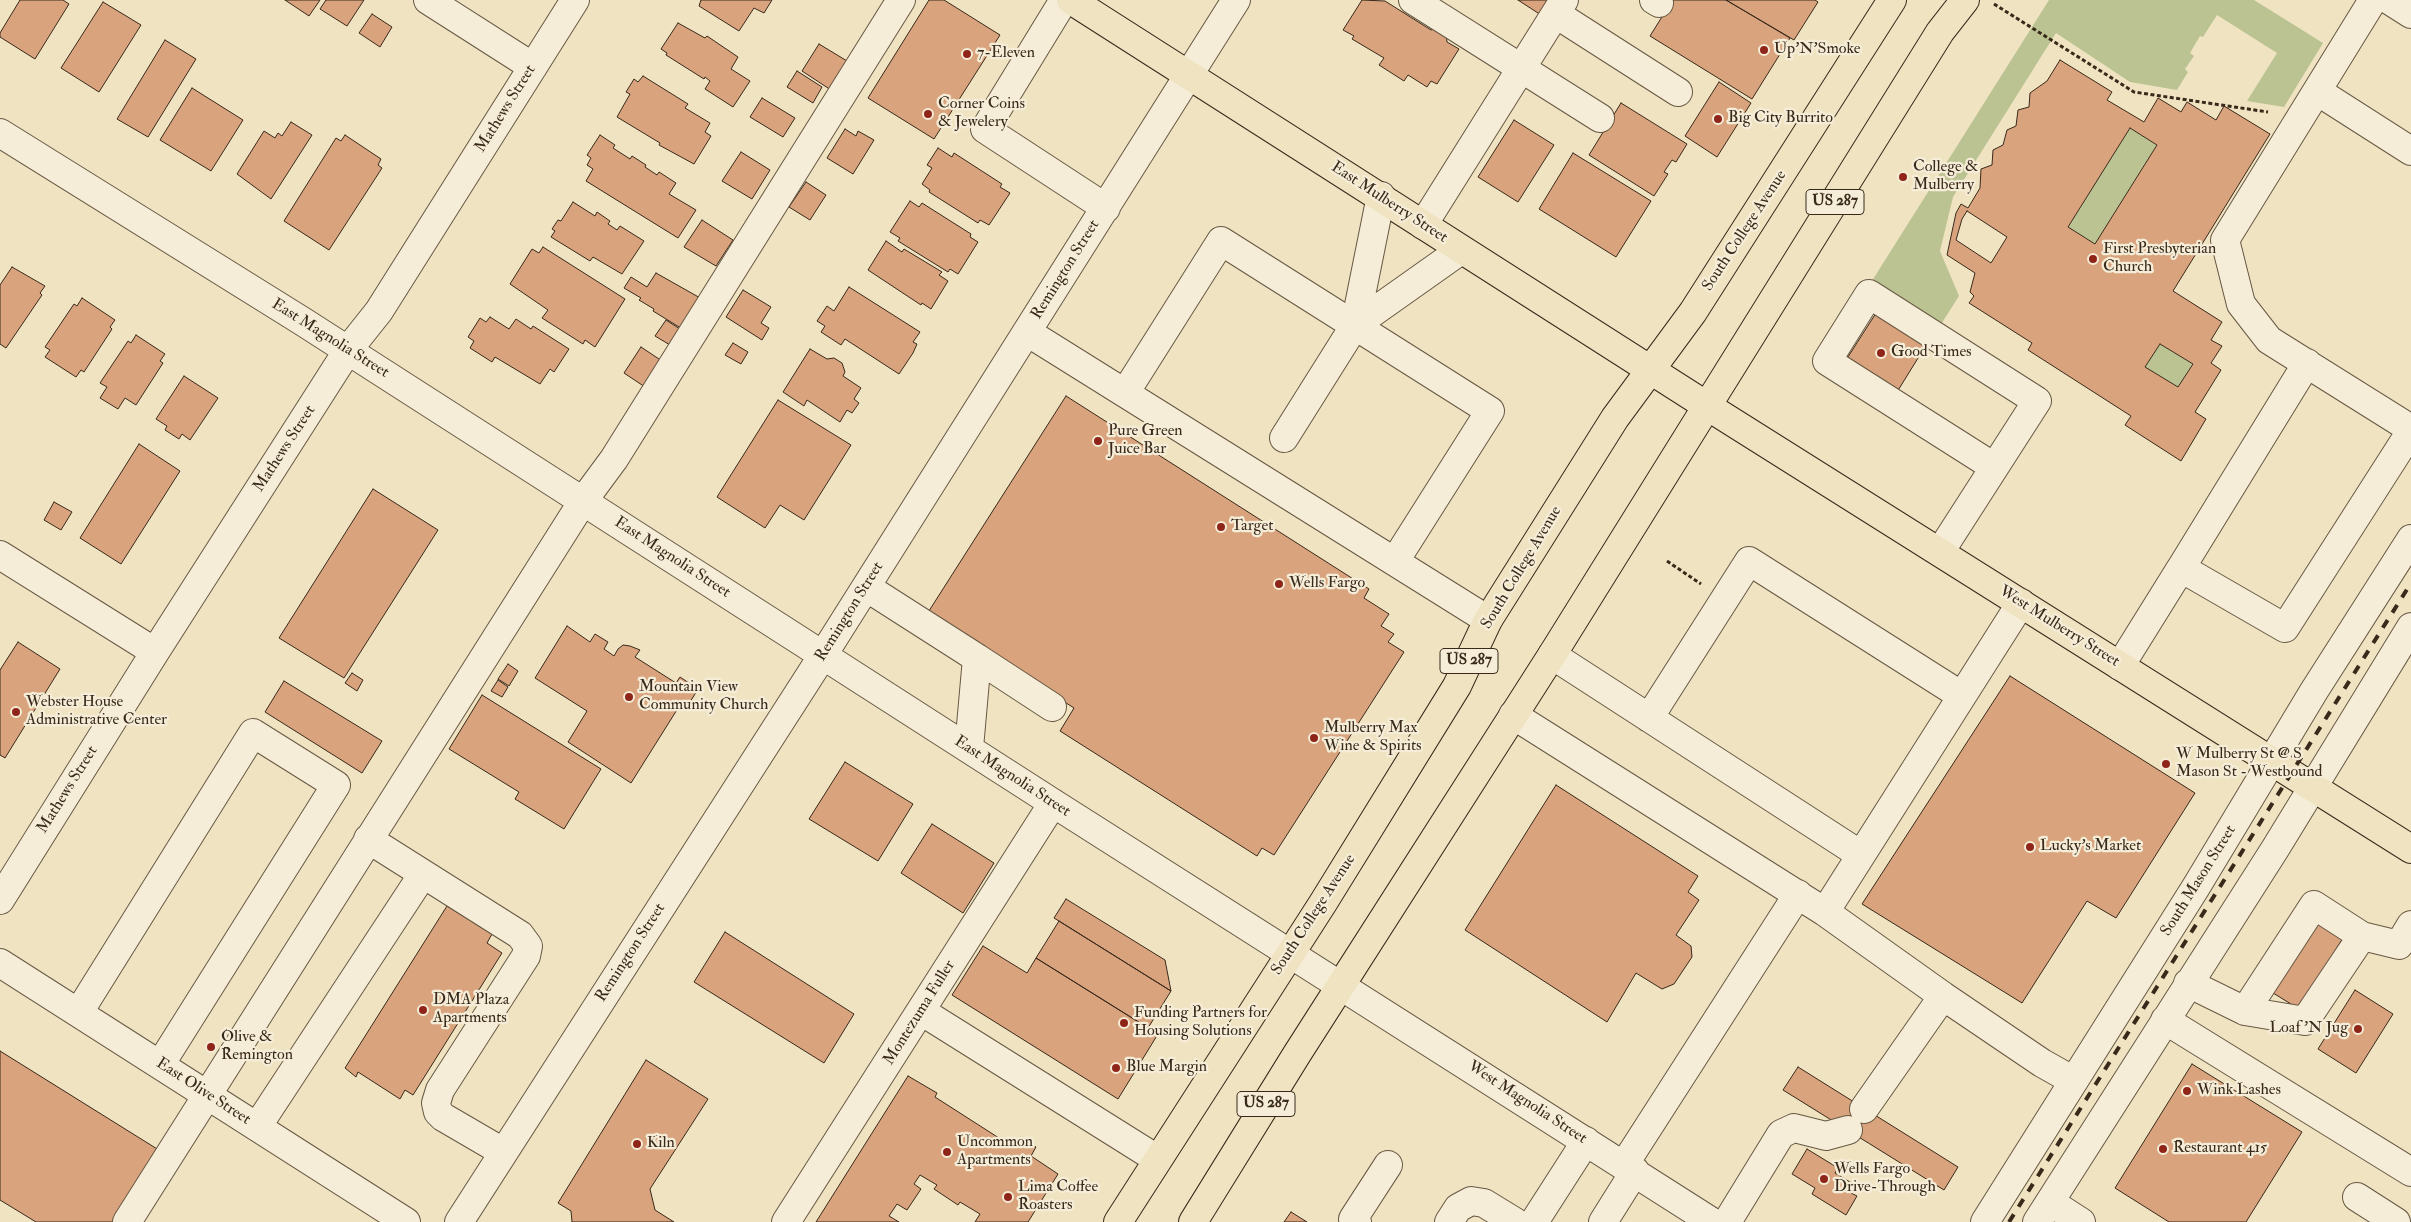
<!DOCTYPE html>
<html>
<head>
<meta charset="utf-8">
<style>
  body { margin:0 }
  canvas { display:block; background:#f0e3c1 }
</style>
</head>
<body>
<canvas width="2411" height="1222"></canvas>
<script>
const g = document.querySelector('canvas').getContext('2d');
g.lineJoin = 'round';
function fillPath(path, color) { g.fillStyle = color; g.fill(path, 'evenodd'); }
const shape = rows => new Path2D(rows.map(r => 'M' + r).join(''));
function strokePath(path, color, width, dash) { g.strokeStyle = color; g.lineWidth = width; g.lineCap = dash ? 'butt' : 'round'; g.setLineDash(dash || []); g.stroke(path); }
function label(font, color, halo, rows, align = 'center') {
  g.font = font + ' "IM FELL Double Pica",serif'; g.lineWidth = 4.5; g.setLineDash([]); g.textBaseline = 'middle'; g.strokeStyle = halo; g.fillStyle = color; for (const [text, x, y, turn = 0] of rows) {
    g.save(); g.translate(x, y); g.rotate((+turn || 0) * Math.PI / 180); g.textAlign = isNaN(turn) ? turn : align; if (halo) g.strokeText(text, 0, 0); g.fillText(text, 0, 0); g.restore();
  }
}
fillPath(shape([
  [2049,0,2254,0,2323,43,2284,107,2247,101,2277,53,2217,15,2203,37,2200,36,2190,53,2194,56,2185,69,2188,72,2177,90,2130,82,2056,33,1953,197,1940,251,1959,296,1938,329,1870,284],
  [2130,128,2157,145,2095,244,2068,227],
  [2160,344,2193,364,2178,387,2145,367]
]), '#bbc392');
const building = shape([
  [20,0,63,0,69,4,35,59,0,37,0,33,20,0],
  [285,0,320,0,309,16,285,0],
  [326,0,364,0,347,26,320,9,326,0],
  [701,0,772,0,764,13,754,8,739,31,699,6,701,0],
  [929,0,944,0,1000,35,934,139,868,98,929,0],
  [1362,0,1385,1,1431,30,1437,28,1446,33,1447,42,1459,49,1437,84,1431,81,1427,87,1408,75,1404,81,1379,65,1384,58,1352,39,1354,36,1343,30,1362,0],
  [1518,0,1551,0,1541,15,1518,0],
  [1664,0,1726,0,1790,38,1752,99,1650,36,1670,4,1664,0],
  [1726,0,1815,0,1818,2,1794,40,1726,0],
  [103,2,141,25,99,92,61,68,103,2],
  [372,14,392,27,380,47,359,33,372,14],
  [678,23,705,38,707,36,738,57,731,69,750,81,733,107,705,89,710,81,705,77,704,79,666,55,667,53,661,49,678,23],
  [165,40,196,59,148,137,117,119,165,40],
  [819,44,852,64,834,92,802,71,819,44],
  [2060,60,2112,92,2107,100,2144,122,2158,98,2181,112,2187,102,2216,120,2224,106,2270,134,2173,291,2222,322,2211,340,2222,346,2211,363,2221,370,2195,412,2206,419,2181,461,2125,425,2131,416,2028,350,2032,343,1969,303,1974,296,1970,292,1975,273,1947,255,1956,213,1961,204,1968,208,1980,188,1981,169,1992,165,1993,150,2003,145,2007,130,2016,126,2018,110,2029,107,2030,93,2047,81,2060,60],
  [2130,128,2157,145,2095,244,2068,227,2130,128],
  [1967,211,2007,237,1991,263,1956,240,1962,219,1967,211],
  [2160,344,2193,364,2178,387,2145,367,2160,344],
  [797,71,822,87,813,103,787,87,797,71],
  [643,76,688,104,685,108,710,123,705,132,711,136,694,164,659,145,660,143,617,117,630,94,626,92,634,79,638,82,643,76],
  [1719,82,1751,103,1717,157,1685,136,1719,82],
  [192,88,243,120,211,171,160,140,192,88],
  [762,98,795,118,783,137,750,117,762,98],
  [1621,103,1687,144,1676,162,1672,160,1664,172,1668,174,1654,196,1589,155,1621,103],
  [1514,120,1554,145,1518,202,1478,177,1514,120],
  [291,122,312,135,271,199,237,174,264,131,275,138,278,133,282,136,291,122],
  [845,129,856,136,858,131,874,140,853,174,827,158,845,129],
  [345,135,381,159,378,165,382,168,329,250,284,221,336,138,341,141,345,135],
  [600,135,615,145,613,148,630,159,632,156,646,165,645,167,657,175,659,172,676,183,669,194,696,210,678,238,586,181,593,169,587,165,591,158,587,155,600,135],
  [938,148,952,157,954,153,1002,184,1000,187,1010,193,989,225,980,220,978,223,929,192,930,190,922,184,932,168,927,165,938,148],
  [741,152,770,170,752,199,722,181,741,152],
  [1573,153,1651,201,1616,257,1539,209,1573,153],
  [806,182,826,195,810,220,789,207,806,182],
  [910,201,919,207,922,203,971,234,970,237,978,242,958,274,950,269,948,272,898,241,900,238,890,232,910,201],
  [573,202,595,216,597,212,610,221,608,224,617,230,620,226,644,241,622,274,593,257,590,261,551,237,555,231,552,229,558,220,561,221,573,202],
  [702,220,733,240,716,266,684,247,702,220],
  [886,241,902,252,904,249,942,272,939,275,948,281,931,309,922,303,921,305,868,270,886,241],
  [543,247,625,299,595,347,585,340,583,344,542,318,548,310,510,284,532,249,539,253,543,247],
  [12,267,45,286,40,293,42,295,6,348,0,344,0,285,12,267],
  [656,273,702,299,684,330,653,311,654,309,639,300,641,298,624,288,631,277,647,287,656,273],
  [849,287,920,332,913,342,917,344,913,353,899,374,845,339,841,345,821,332,825,326,817,321,827,306,834,311,849,287],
  [743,290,771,307,761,323,769,328,762,340,726,317,743,290],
  [82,298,115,320,110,327,112,329,84,372,81,370,76,377,45,357,50,350,45,347,74,304,77,306,82,298],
  [1878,310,1928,342,1897,392,1846,360,1878,310],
  [490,317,509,329,516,319,531,329,533,326,569,349,554,372,550,369,540,384,495,357,492,362,470,348,474,341,468,337,480,318,486,322,490,317],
  [666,320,680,329,670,345,655,336,666,320],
  [136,335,165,354,160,361,163,363,136,405,125,398,118,409,100,398,107,387,100,383,128,341,131,343,136,335],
  [733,343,748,352,741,364,725,355,733,343],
  [641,347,662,361,645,387,624,373,641,347],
  [810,349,827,359,834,358,842,363,845,372,843,376,861,388,854,399,859,403,852,413,847,410,840,422,807,400,804,406,783,392,810,349],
  [184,376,218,398,190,440,182,434,179,439,165,430,167,426,156,419,184,376],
  [1066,396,1369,589,1364,598,1389,614,1381,626,1394,634,1388,642,1404,652,1274,855,1262,848,1257,856,1060,731,1074,708,927,614,1066,396],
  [778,400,851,445,804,520,780,505,765,528,717,497,778,400],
  [139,444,180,471,121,564,80,538,139,444],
  [373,489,438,530,344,678,279,638,373,489],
  [54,502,72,512,61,530,44,520,54,502],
  [567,626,590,642,595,634,608,642,604,649,614,656,618,649,623,645,630,646,640,650,635,657,676,683,680,677,698,689,687,707,680,705,631,783,568,742,587,711,535,678,567,626],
  [18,642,60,669,5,758,0,755,0,670,18,642],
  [508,664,518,671,509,686,498,679,508,664],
  [352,673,363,680,357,691,345,683,352,673],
  [2010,676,2195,793,2116,918,2087,901,2022,1003,1862,904,2010,676],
  [498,680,508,687,502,697,491,691,498,680],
  [284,681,382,741,362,773,265,712,284,681],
  [482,695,601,769,564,829,515,799,519,792,449,749,482,695],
  [845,762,913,804,878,861,809,819,845,762],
  [1556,785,1698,876,1688,892,1699,900,1676,935,1691,946,1692,957,1674,984,1662,989,1636,973,1607,1022,1465,930,1556,785],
  [932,824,994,863,963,913,901,873,932,824],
  [1066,899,1165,960,1171,991,1054,918,1066,899],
  [447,906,492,934,487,943,502,953,413,1095,405,1090,400,1099,358,1072,356,1077,345,1068,447,906],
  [2310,917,2343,938,2299,1009,2265,988,2310,917],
  [1059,921,1171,991,1148,1028,1036,958,1059,921],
  [725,932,854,1014,824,1063,694,982,725,932],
  [983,946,1027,973,1036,958,1158,1034,1118,1099,952,995,983,946],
  [2355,990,2393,1014,2356,1073,2318,1049,2355,990],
  [0,1051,162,1152,117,1222,36,1222,0,1200,0,1051],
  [646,1060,708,1099,650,1189,655,1210,674,1222,572,1222,571,1211,558,1203,646,1060],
  [2192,1064,2302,1132,2246,1222,2169,1222,2115,1188,2192,1064],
  [1798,1067,1958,1167,1944,1190,1783,1090,1798,1067],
  [908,1076,937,1093,935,1097,1013,1147,1020,1137,1036,1147,1031,1156,1058,1174,1028,1222,975,1222,980,1214,960,1202,958,1205,934,1189,937,1185,920,1175,914,1184,921,1189,907,1210,897,1204,889,1216,899,1222,816,1222,908,1076],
  [1807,1149,1838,1168,1835,1173,1855,1185,1851,1193,1857,1196,1846,1215,1812,1194,1815,1188,1792,1174,1807,1149],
  [1291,1212,1307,1222,1284,1222,1291,1212]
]);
fillPath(building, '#d8a37d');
strokePath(building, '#39291b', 1);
const minor = shape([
  [428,0,533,67],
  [1064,0,985,129,1106,208],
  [1413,0,1600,118],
  [1654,0,1659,3],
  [2373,0,2225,240,2241,304,2269,340,2411,429],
  [2389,0,2411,14],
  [1556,14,1678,92],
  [2317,91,2411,151],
  [0,133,302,321,1053,803,1712,1222],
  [1423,225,1564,0],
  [1355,325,1461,250],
  [1027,332,1488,620],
  [2307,363,2181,568,2285,628,2411,431],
  [1125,393,1221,241,1490,411,1395,561],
  [1284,438,1355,325,1381,196],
  [1940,552,2037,401,1869,294,1827,361,1994,467],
  [0,555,155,652],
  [866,587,977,658,969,748],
  [1552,655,1861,855],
  [977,658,1052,707],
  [2120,666,2181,568],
  [1513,715,1825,912,1943,996,2042,1063,2074,1081],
  [1649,718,1749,561,1962,696],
  [368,839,520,935,528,946,526,956,440,1090,436,1103,438,1112,443,1117,503,1152],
  [0,900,155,652,348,350,379,311,575,0],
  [1825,912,2021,603],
  [2362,936,2305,1021,2245,1011,2314,905,2362,936,2399,945,2411,925],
  [0,963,406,1222],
  [2188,983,2245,1011],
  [921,1011,1157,1159],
  [79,1012,253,733,336,785,160,1065],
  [2165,1020,2411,1172],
  [1864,1109,1943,996],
  [257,1127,423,874],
  [1624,1165,1798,894],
  [2357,1197,2396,1222],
  [2050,1202,2081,1222],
  [127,1222,583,501,614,459,901,0],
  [459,1222,823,655,1236,0],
  [786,1222,1053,803],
  [1357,1222,1353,1219,1388,1165],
  [1449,1222,1458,1208,1471,1201,1484,1203,1515,1222],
  [1534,1222,1586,1141],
  [1603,1222,1635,1171],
  [1727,1222,1781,1134,1794,1128,1826,1136,1848,1130],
  [1985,1222,2196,887,2314,691,2411,539],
  [2037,1222,2275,849,2411,627]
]);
const major = shape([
  [1707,406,2411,849]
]);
const highway = shape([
  [1071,0,1707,406],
  [1118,1222,1323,903,1457,686,1488,620,1615,418,1693,312,1892,0],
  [1193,1222,1297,1054,1552,655,1940,32,1965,0]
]);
strokePath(minor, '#675844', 30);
strokePath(major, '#39291b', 30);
strokePath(highway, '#39291b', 30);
strokePath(shape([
  [1994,4,2134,92,2268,112],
  [1667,561,1701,584]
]), '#39291b', 3, [4, 2.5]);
strokePath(minor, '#f5edd7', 28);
strokePath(major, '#f0e3c1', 28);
strokePath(highway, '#f0e3c1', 28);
strokePath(shape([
  [2009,1222,2411,583]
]), '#39291b', 4, [9, 9]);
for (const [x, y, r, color] of [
  [1764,50,5,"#8f2418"],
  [967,54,5,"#8f2418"],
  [928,114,5,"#8f2418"],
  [1718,119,5,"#8f2418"],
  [1903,177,5,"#8f2418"],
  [2093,259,5,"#8f2418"],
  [1881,353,5,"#8f2418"],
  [1098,441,5,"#8f2418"],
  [1221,527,5,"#8f2418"],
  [1279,584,5,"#8f2418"],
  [629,697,5,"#8f2418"],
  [16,712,5,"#8f2418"],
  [1314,738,5,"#8f2418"],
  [2166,764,5,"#8f2418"],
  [2030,847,5,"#8f2418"],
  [423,1010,5,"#8f2418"],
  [1124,1023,5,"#8f2418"],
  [2358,1029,5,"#8f2418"],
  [211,1047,5,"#8f2418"],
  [1116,1068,5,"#8f2418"],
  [2187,1091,5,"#8f2418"],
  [637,1144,5,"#8f2418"],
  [2163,1149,5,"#8f2418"],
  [947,1152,5,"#8f2418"],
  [1824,1179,5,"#8f2418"],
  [1008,1197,5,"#8f2418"]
]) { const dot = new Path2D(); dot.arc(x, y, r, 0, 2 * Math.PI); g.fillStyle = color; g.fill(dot); strokePath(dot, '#f5edd7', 2); }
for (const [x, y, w] of [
  [1835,202,58],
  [1469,661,58],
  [1266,1104,58]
]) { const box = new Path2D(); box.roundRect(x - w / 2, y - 12.5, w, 25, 4); g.fillStyle = '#f5edd7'; g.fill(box); strokePath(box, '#39291b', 1); }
label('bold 15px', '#39291b', null, [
  ["US 287",1835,202],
  ["US 287",1469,661],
  ["US 287",1266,1104]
]);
label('16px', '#39291b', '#f5edd7', [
  ["Up'N'Smoke",1774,50],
  ["7-Eleven",977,54],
  ["Corner Coins",938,105],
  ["& Jewelery",938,123],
  ["Big City Burrito",1728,119],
  ["College &",1913,168],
  ["Mulberry",1913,186],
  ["First Presbyterian",2103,250],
  ["Church",2103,268],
  ["Good Times",1891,353],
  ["Pure Green",1108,432],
  ["Juice Bar",1108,450],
  ["Target",1231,527],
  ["Wells Fargo",1289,584],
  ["Mountain View",639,688],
  ["Community Church",639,706],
  ["Webster House",26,703],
  ["Administrative Center",26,721],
  ["Mulberry Max",1324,729],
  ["Wine & Spirits",1324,747],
  ["W Mulberry St @ S",2176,755],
  ["Mason St - Westbound",2176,773],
  ["Lucky's Market",2040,847],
  ["DMA Plaza",433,1001],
  ["Apartments",433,1019],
  ["Funding Partners for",1134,1014],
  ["Housing Solutions",1134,1032],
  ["Loaf 'N Jug",2348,1029,"right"],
  ["Olive &",221,1038],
  ["Remington",221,1056],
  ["Blue Margin",1126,1068],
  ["Wink Lashes",2197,1091],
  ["Uncommon",957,1143],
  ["Apartments",957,1161],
  ["Kiln",647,1144],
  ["Restaurant 415",2173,1149],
  ["Wells Fargo",1834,1170],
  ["Drive-Through",1834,1188],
  ["Lima Coffee",1018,1188],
  ["Roasters",1018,1206]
], 'left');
label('16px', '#39291b', '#f5edd7', [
  ["Mathews Street",506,109,-58],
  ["East Mulberry Street",1389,203,33],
  ["South College Avenue",1745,231,-57],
  ["Remington Street",1066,270,-58],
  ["East Magnolia Street",330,339,32],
  ["Mathews Street",285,449,-57],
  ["East Magnolia Street",672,558,33],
  ["South College Avenue",1522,568,-59],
  ["Remington Street",850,612,-58],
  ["West Mulberry Street",2059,627,32],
  ["East Magnolia Street",1012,777,33],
  ["Mathews Street",68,790,-58],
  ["South Mason Street",2199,881,-58],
  ["South College Avenue",1314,915,-57],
  ["Remington Street",631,953,-57],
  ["Montezuma Fuller",920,1013,-58],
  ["East Olive Street",203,1092,33],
  ["West Magnolia Street",1527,1103,33]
]);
</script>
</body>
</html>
